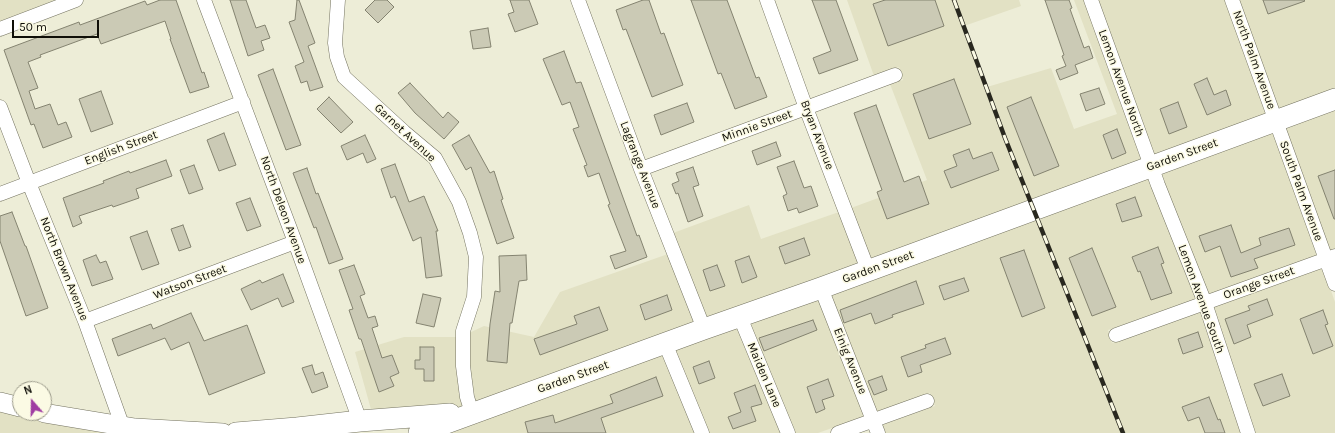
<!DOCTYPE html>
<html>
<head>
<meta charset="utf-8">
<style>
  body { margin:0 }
  #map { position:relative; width:1335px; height:433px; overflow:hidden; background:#ededd7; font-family:Karla,sans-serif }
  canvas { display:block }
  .north { position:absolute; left:12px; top:381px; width:40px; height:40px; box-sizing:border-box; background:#fbfae4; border:1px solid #9d9c8c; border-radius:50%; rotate:340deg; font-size:11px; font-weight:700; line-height:16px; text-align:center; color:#0f0e07 }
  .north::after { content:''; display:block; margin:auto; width:14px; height:18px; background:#9f3ca2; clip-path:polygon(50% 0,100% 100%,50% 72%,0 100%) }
  .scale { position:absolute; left:12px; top:20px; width:87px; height:18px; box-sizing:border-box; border:2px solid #0f0e07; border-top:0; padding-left:5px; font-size:12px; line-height:14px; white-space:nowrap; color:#0f0e07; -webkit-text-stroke:3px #fbfae4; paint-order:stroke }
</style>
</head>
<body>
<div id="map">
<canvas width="1335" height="433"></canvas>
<div class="north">N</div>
<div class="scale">50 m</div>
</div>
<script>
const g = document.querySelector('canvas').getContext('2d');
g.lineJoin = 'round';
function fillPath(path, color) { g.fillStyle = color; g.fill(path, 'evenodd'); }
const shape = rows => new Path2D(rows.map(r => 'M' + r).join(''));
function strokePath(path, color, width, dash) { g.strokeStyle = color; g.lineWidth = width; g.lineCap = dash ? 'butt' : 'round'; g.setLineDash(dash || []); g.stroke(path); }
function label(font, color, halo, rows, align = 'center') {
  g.font = font + ' Karla,sans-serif'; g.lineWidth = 3; g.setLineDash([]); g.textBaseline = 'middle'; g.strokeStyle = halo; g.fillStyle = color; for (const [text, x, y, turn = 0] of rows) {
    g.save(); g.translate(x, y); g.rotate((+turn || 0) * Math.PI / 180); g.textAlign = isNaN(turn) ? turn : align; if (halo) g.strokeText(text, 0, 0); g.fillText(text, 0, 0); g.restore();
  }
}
fillPath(shape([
  [0,0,57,0,0,22],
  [847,0,1019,0,1021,6,964,26,987,87,1051,68,1074,129,1117,114,1074,0,1085,0,1143,162,871,262,851,208,927,180,890,84,903,80,899,67,874,76],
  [1098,0,1225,0,1268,117,1155,157],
  [1238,0,1335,0,1335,91,1279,112],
  [1335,106,1335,249,1329,251,1284,125],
  [1272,129,1318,255,1208,295,1159,170],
  [1148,174,1196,299,1108,330,1112,343,1201,311,1241,433,885,433,882,425,935,406,930,393,877,412,829,292],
  [749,205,761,239,839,212,860,266,707,321,673,233],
  [668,254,696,325,476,404,469,366,469,333,484,326,534,337,560,292],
  [1323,268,1335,302,1335,433,1254,433,1212,307],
  [817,296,866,416,818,433,794,433,748,321],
  [737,325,781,433,708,433,673,348],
  [404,337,457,337,464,407,372,413,355,352],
  [662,352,695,433,438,433],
  [0,408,45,420,119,433,0,433]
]), '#e2e1c4');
const building = shape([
  [160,0,176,0,202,73,204,72,209,87,190,93,170,39,171,39,165,21,101,44,97,34,40,55,41,57,28,62,38,88,29,91,35,109,50,104,58,125,66,122,72,137,43,148,34,124,31,125,4,50,79,22,80,25,145,1,147,5,160,0],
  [230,0,246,0,256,28,265,25,270,38,261,41,264,50,248,56,230,0],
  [297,0,299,0,315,43,308,46,323,87,310,91,307,81,301,83,295,66,304,62,289,22,295,20,297,0],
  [375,0,387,0,394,7,378,23,365,10,375,0],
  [510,0,529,0,538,24,515,32,508,14,514,12,510,0],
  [643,0,649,0,661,34,664,33,683,85,652,97,626,29,623,30,616,10,643,0],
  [691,0,727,0,756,78,759,77,767,97,735,109,721,73,718,74,691,0],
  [812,0,836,0,858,60,819,74,813,58,831,51,812,0],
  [885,0,935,0,944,26,888,46,873,4,885,0],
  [1045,0,1069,0,1072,8,1070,9,1084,48,1089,46,1093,58,1075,65,1078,73,1060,80,1056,70,1066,66,1062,56,1064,55,1045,0],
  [1263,0,1304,0,1305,1,1268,14,1263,0],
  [488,28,491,47,473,49,470,31,488,28],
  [564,51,576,83,581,82,637,236,639,235,647,257,615,269,610,256,626,251,608,205,610,204,599,173,588,177,584,166,587,165,573,129,579,127,570,102,562,105,543,59,564,51],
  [273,69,301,145,286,150,258,75,273,69],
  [1207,78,1214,95,1226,90,1231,105,1207,115,1194,84,1207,78],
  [954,79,971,124,929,139,913,94,954,79],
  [410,83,443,118,448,112,459,122,444,139,415,113,398,93,410,83],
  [1099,88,1105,104,1086,111,1080,94,1099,88],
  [101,91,113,124,91,132,79,99,101,91],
  [329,97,353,122,341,133,317,109,329,97],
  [1031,97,1059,166,1034,176,1007,107,1031,97],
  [1178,102,1187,127,1169,134,1160,109,1178,102],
  [687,103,694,122,661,135,654,115,687,103],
  [876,105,904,182,919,176,929,204,887,219,877,192,882,190,854,113,876,105],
  [1117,129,1126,153,1112,159,1103,135,1117,129],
  [224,133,236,165,219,171,207,140,224,133],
  [365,135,376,159,367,163,363,153,347,160,341,146,365,135],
  [469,135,490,173,494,171,503,199,501,200,514,238,497,244,471,167,466,170,452,145,469,135],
  [776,142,781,156,757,165,752,151,776,142],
  [969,149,973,159,992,152,999,170,951,188,944,171,957,166,953,155,969,149],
  [166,160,172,176,136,189,139,198,113,207,112,205,79,216,82,223,73,227,63,198,104,183,103,181,129,171,130,173,166,160],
  [794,161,804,188,811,186,818,206,799,213,797,208,788,211,783,196,787,194,777,167,794,161],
  [395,164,409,202,424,196,438,231,436,231,442,276,426,278,421,237,413,241,395,196,391,198,381,169,395,164],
  [194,165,203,189,189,194,180,170,194,165],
  [693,167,699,185,693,187,703,216,688,222,678,193,676,194,672,184,679,181,676,173,693,167],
  [307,168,316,194,318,193,343,259,329,264,316,227,314,228,293,173,307,168],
  [1335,170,1335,219,1334,219,1318,176,1335,170],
  [1135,197,1142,216,1122,222,1116,204,1135,197],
  [250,198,261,226,247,231,236,203,250,198],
  [12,212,25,246,26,246,48,308,26,316,0,241,0,216,12,212],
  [183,225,191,247,179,251,171,229,183,225],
  [1231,225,1241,253,1261,245,1259,238,1289,228,1295,245,1254,259,1258,268,1231,277,1220,246,1205,252,1199,236,1231,225],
  [147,231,159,264,142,270,130,237,147,231],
  [804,238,810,255,785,264,779,247,804,238],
  [1158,247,1164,263,1161,264,1172,293,1151,300,1140,271,1138,272,1132,257,1158,247],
  [1092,248,1116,307,1092,316,1069,258,1092,248],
  [1024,250,1045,308,1022,317,1000,258,1024,250],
  [96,255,100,263,106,261,113,279,92,286,83,260,96,255],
  [526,255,527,280,519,281,512,323,510,323,507,363,487,361,490,324,495,291,500,292,499,256,526,255],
  [749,256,757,277,742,283,735,261,749,256],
  [354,265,365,294,360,296,368,318,375,316,378,326,372,328,382,358,392,355,399,373,390,377,394,386,379,392,361,339,359,339,349,310,353,309,339,270,354,265],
  [717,265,725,286,710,291,703,270,717,265],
  [283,274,294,302,282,307,278,298,251,310,241,289,260,280,262,283,283,274],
  [964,278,969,291,944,300,939,286,964,278],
  [916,281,924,304,892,315,893,317,875,324,871,313,844,323,840,310,916,281],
  [423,294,441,298,434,327,416,323,423,294],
  [667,295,672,310,645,320,640,305,667,295],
  [1267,299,1273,315,1247,325,1251,337,1234,344,1225,319,1250,310,1248,306,1267,299],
  [599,307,608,330,540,355,534,339,577,324,574,316,599,307],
  [1323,310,1328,324,1325,325,1333,346,1313,354,1300,319,1323,310],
  [191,313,204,341,247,325,265,373,209,395,189,342,171,350,165,338,118,356,112,339,151,324,153,329,191,313],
  [813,320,817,330,764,351,759,338,813,320],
  [1198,332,1203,347,1183,354,1178,339,1198,332],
  [945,338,951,354,920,365,922,372,908,377,901,357,926,348,925,345,945,338],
  [420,347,434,347,434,381,424,381,424,369,415,369,415,360,420,360,420,347],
  [709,361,715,378,699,384,693,367,709,361],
  [312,365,315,375,323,372,328,387,312,393,302,368,312,365],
  [1282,374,1290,396,1263,406,1254,384,1282,374],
  [882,376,887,390,874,395,868,381,882,376],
  [656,377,663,396,601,418,606,433,528,433,525,422,553,415,555,423,613,403,610,395,656,377],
  [828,379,834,396,822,400,825,409,816,413,807,387,828,379],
  [755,385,762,404,751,407,756,421,733,429,728,417,741,412,734,393,755,385],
  [1209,397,1218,420,1220,419,1225,433,1205,433,1199,417,1188,421,1182,407,1209,397]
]);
fillPath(building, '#cbcab5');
strokePath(building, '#848370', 1);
const street = shape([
  [204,0,295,242,360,421],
  [338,0,335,43,337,57,344,77,404,132,435,158,459,202,470,233,476,257,474,297,463,331,463,366,467,397,472,413],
  [578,0,641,169,704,329],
  [767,0,806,108,868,270],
  [1091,0,1158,185,1205,303,1248,433],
  [1232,0,1335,284],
  [0,29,76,0],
  [0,107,29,183,85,321,125,433],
  [641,169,895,75],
  [0,194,243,102],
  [821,288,878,433],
  [740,317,788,433],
  [85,321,295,242],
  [1116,335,1335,256],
  [665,343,702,433],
  [838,433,927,401]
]);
const secondary = shape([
  [0,402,20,407],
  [44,413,135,428,223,433]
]);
const primary = shape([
  [236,433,297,428,360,421,450,414],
  [419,433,704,329,821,288,1335,99]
]);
strokePath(street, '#747360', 15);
strokePath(secondary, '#747360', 20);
strokePath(primary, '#747360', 22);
strokePath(street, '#fff', 14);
strokePath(secondary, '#fff', 19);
strokePath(primary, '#fff', 21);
const rail = shape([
  [954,0,1005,138,1123,433]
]);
strokePath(rail, '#29281f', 4.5);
strokePath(rail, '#fbfae4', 3, [9]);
label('12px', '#0f0e07', '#fbfae4', [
  ["North Palm Avenue",1254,60,70],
  ["Lemon Avenue North",1121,83,70],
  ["Minnie Street",757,126,-20],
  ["Garnet Avenue",405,133,43],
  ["Bryan Avenue",817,135,69],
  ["English Street",121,148,-21],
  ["Garden Street",1182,155,-20],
  ["Lagrange Avenue",640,165,69],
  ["South Palm Avenue",1301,191,70],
  ["North Deleon Avenue",283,210,70],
  ["Garden Street",878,267,-20],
  ["North Brown Avenue",64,269,68],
  ["Watson Street",190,282,-21],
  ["Orange Street",1259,283,-20],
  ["Lemon Avenue South",1201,299,70],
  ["Einig Avenue",850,361,68],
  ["Maiden Lane",764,375,67],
  ["Garden Street",573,377,-20]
]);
</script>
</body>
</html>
